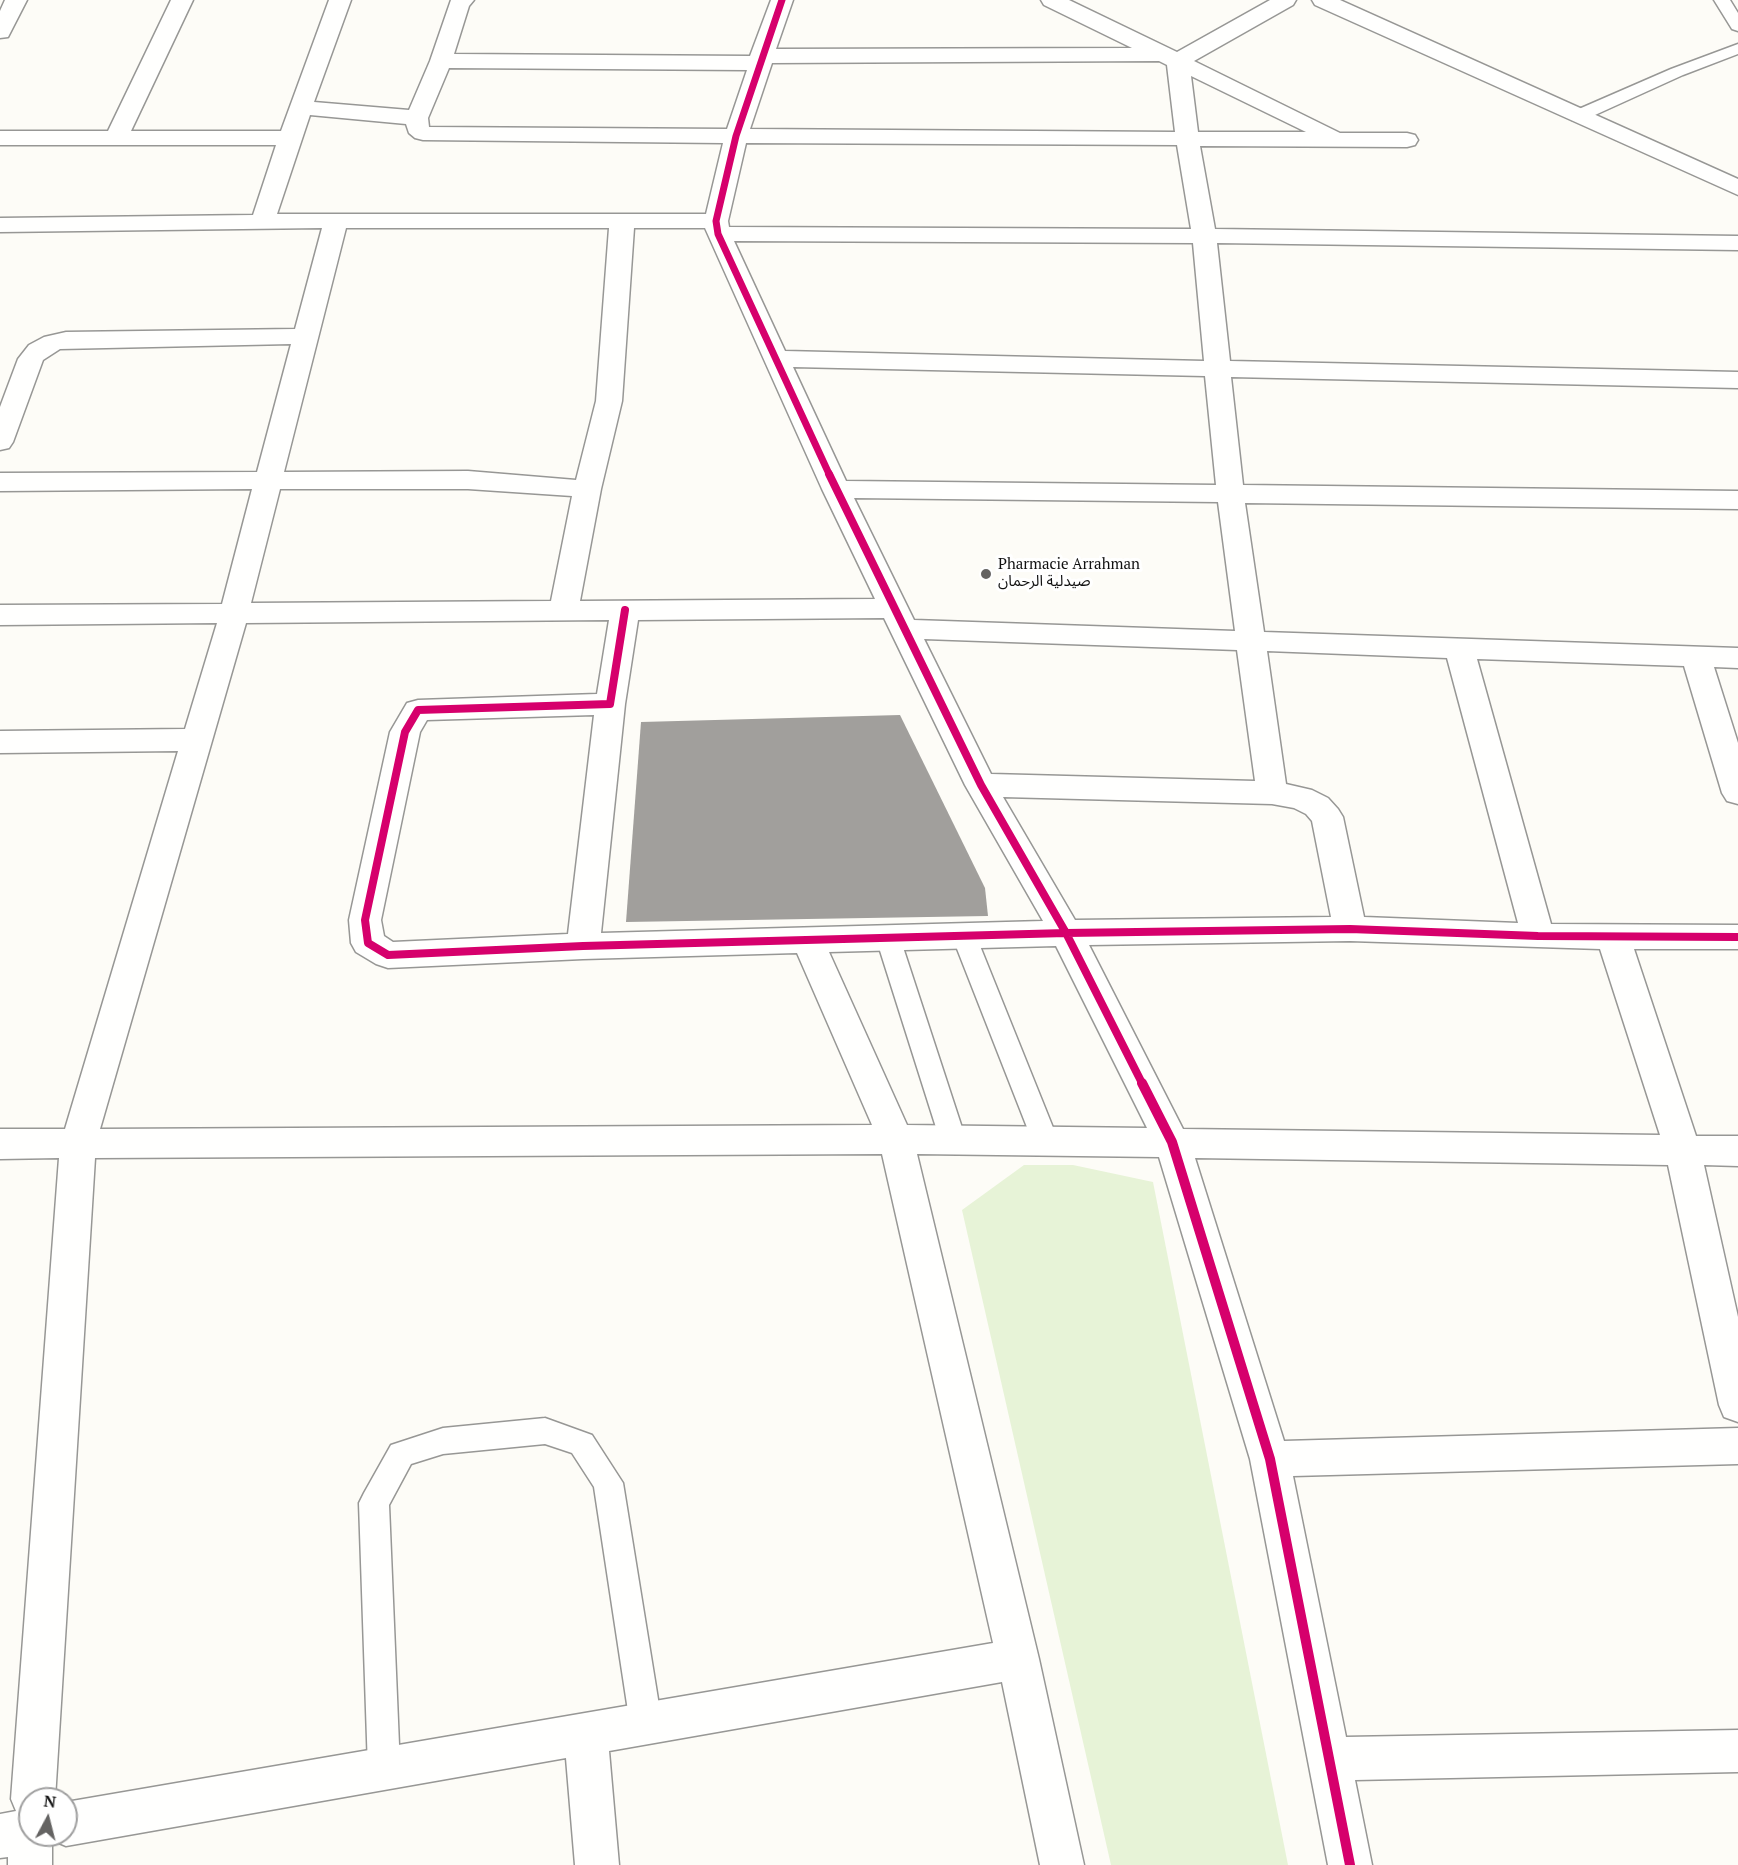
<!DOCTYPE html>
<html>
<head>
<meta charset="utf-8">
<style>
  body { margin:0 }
  #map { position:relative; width:1738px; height:1865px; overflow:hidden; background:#fdfcf7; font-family:"PT Serif",serif }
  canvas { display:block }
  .north { position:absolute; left:18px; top:1787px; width:60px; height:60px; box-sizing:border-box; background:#fff; border:2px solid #a0a0a0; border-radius:50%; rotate:7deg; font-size:16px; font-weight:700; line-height:24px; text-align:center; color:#111 }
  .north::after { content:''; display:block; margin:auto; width:21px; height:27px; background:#646362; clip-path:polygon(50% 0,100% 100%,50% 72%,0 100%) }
</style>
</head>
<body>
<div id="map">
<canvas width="1738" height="1865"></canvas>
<div class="north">N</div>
</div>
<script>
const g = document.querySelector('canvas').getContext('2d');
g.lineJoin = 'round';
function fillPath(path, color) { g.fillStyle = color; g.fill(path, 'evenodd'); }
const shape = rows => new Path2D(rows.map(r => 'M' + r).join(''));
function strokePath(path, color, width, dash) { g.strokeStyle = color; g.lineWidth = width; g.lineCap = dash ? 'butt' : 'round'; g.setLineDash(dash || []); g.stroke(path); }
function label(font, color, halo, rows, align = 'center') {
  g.font = font + ' "PT Serif","Noto Sans Arabic",serif'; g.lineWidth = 6; g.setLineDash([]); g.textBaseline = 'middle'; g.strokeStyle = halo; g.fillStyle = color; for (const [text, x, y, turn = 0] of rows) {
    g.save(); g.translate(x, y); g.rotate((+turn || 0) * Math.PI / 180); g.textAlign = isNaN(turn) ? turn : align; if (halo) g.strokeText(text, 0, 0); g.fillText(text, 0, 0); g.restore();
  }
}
fillPath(shape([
  [1024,1165,1073,1165,1153,1182,1288,1865,1111,1865,962,1210]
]), '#e7f3d7');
fillPath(shape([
  [900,715,985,888,988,916,626,922,641,722]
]), '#a19f9c');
const lane = shape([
  [1714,0,1730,0,1738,13,1738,31,1732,29,1714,0],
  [1738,44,1738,54,1683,75,1584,120,1572,120,1570,116,1572,112,1671,69,1738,44],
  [964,927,972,930,976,936,1058,1140,1054,1147,1045,1151,1036,1147,1032,1140,952,936,956,930,964,927],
  [888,929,897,932,900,938,966,1140,962,1147,953,1151,944,1147,940,1140,876,938,879,932,888,929],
  [545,1418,592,1435,623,1483,662,1724,657,1735,646,1739,635,1735,630,1724,594,1487,572,1453,545,1444,443,1454,411,1464,389,1505,400,1769,395,1780,384,1785,373,1780,368,1769,359,1503,364,1493,391,1445,443,1428,545,1418]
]);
const street = shape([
  [5,0,27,0,8,37,0,38,0,11,5,0],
  [171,0,193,0,131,131,281,131,329,0,351,0,314,102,409,110,430,61,451,0,474,0,469,6,454,54,750,56,771,0,793,0,776,49,1132,48,1044,5,1041,0,1069,0,1177,52,1270,0,1296,0,1293,5,1194,61,1340,133,1407,133,1415,135,1418,140,1415,145,1407,147,1200,146,1215,229,1738,236,1738,250,1217,243,1230,361,1738,372,1738,388,1231,377,1243,485,1738,491,1738,509,1245,503,1264,632,1738,648,1738,668,1714,667,1738,743,1738,804,1727,801,1722,793,1684,666,1477,659,1551,924,1738,925,1738,949,1634,949,1696,1136,1738,1136,1738,1166,1704,1165,1738,1317,1738,1422,1724,1417,1719,1405,1668,1165,1195,1158,1284,1441,1738,1428,1738,1464,1293,1476,1346,1737,1738,1730,1738,1772,1355,1780,1372,1865,1328,1865,1250,1459,1159,1157,917,1154,1039,1659,1084,1865,1040,1865,1002,1682,609,1751,619,1865,575,1865,566,1758,66,1846,52,1840,52,1865,8,1865,8,1857,0,1858,0,1814,16,1811,11,1799,59,1158,0,1159,0,1129,65,1129,178,751,0,753,0,731,185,729,217,623,0,625,0,605,222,604,252,489,0,491,0,473,257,472,291,344,60,349,43,360,13,442,9,448,0,450,0,407,18,359,29,345,44,337,66,332,295,329,322,228,0,232,0,218,253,215,276,145,0,145,0,131,108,131,171,0],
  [1159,61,1167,65,1175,132,750,129,772,63,1159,61],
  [449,68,747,70,727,129,429,127,428,118,449,68],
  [1191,76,1306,132,1198,132,1191,76],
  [310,115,406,124,409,133,415,138,423,140,723,143,706,214,277,214,310,115],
  [746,143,1177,145,1191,229,729,227,728,221,746,143],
  [346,228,609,228,596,401,576,480,468,471,284,472,346,228],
  [634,228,705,228,822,489,875,599,580,601,601,489,622,401,634,228],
  [734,241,1193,243,1204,361,785,351,734,241],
  [793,367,1205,376,1216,485,846,481,793,367],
  [280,489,468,489,572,496,551,601,251,603,280,489],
  [854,498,1218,502,1235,631,914,620,854,498],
  [884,618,965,785,1043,921,601,933,625,704,638,620,884,618],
  [609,620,597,694,418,700,407,703,390,732,349,920,351,943,356,952,376,964,388,968,583,959,797,953,872,1125,100,1129,246,623,609,620],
  [924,639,1237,650,1255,781,991,774,924,639],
  [1267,651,1447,658,1518,923,1364,917,1343,817,1338,809,1328,798,1312,790,1286,784,1267,651],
  [594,715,568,934,393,942,384,936,381,920,420,732,427,720,594,715],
  [1003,797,1272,804,1294,808,1306,814,1312,821,1331,917,1075,920,1003,797],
  [1350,941,1600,949,1660,1135,1183,1129,1089,945,1350,941],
  [1056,946,1147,1128,907,1125,829,952,1056,946],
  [882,1154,993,1643,66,1802,66,1835,30,1835,30,1799,55,1799,95,1158,882,1154],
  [1312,0,1340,0,1738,179,1738,195,1315,5,1312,0]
]);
strokePath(lane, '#979795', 3);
strokePath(street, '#979795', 3);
fillPath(lane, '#fffffe');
fillPath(street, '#fffffe');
strokePath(shape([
  [782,0,736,136,716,221,718,234,830,476]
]), '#d6006c', 7);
strokePath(shape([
  [829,474,981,785,1066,933,1143,1085],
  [625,610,610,704,418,710,405,732,365,920,368,943,388,955,583,946,1066,933,1350,929,1538,936,1738,937]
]), '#d6006c', 8);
strokePath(shape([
  [1142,1083,1172,1142,1270,1459,1350,1865]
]), '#d6006c', 10);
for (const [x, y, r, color] of [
  [986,574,6,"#646362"]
]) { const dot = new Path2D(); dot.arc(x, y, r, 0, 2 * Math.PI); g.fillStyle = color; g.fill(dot); strokePath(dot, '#fff', 2); }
label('15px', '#111', '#fff', [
  ["Pharmacie Arrahman",998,565],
  ["صيدلية الرحمان",998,582]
], 'left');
</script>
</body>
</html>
